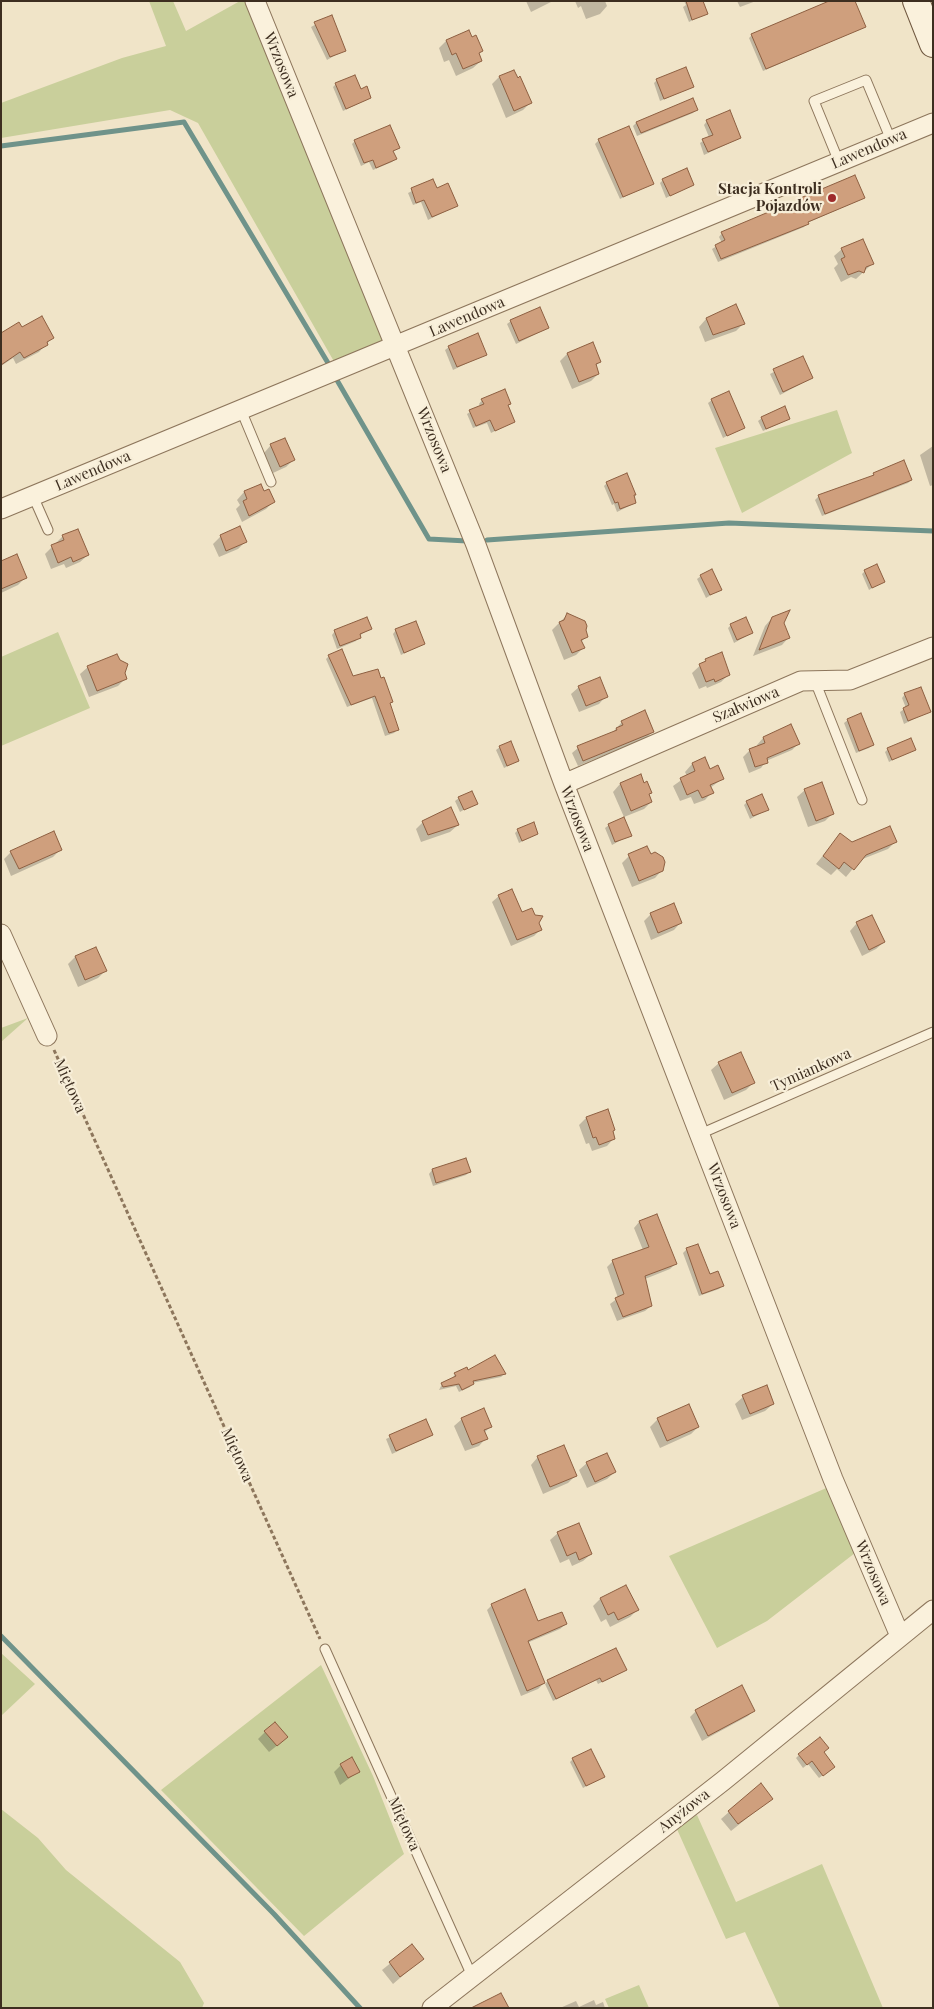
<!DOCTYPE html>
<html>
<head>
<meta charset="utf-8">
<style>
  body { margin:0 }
  #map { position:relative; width:934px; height:2009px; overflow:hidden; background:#f0e4c8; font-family:"Playfair Display",serif }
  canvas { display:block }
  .frame { position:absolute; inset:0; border:2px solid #3d2e20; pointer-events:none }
</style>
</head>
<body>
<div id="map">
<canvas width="934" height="2009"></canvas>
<div class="frame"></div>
</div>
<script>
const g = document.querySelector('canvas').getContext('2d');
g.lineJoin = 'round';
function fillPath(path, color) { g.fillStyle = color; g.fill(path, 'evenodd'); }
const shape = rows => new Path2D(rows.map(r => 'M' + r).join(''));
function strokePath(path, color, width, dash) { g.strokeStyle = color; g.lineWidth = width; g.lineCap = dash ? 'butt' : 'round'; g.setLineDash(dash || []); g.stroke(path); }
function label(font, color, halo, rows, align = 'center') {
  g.font = font + ' "Playfair Display",serif'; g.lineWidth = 4.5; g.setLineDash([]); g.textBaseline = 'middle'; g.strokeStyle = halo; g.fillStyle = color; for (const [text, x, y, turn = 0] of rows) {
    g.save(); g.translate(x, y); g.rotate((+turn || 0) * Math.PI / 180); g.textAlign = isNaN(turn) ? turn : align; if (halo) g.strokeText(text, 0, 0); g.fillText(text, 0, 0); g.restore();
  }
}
fillPath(shape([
  [149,1,173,1,186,31,240,1,249,1,391,344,336,365,198,123,170,110,1,138,1,103,122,58,166,46],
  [837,410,852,453,742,513,715,448],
  [58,632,90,708,1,746,1,657],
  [28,1018,1,1042,1,1028],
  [831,1486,855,1553,767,1621,717,1648,669,1556],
  [1,1653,35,1684,1,1716],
  [321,1665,373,1776,404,1854,304,1936,161,1790],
  [1,1809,38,1838,66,1870,180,1962,204,2003,202,2008,1,2008],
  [697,1815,736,1902,822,1864,883,2008,780,2008,745,1932,726,1939,676,1827],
  [639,1985,649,2008,609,2008,605,1999]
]), '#c9cf9b');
fillPath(shape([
  [526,1,553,1,531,12],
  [575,1,605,1,607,6,600,14,586,19,581,6,578,8],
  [684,1,702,1,707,13,689,22,683,7,686,5],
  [737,1,756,1,740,7],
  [331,16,344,50,327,60,311,27],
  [865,27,763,71,749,38,752,35],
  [468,32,481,51,478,54,481,61,473,68,456,76,449,60,444,62,439,48,446,41],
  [513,71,530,103,523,110,506,118,492,84,499,77],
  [657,80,693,87,660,101,654,83],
  [336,84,360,90,370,98,343,111,333,87],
  [693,100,697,109,693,113,637,136,633,126,636,123],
  [707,121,740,138,704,155,700,143,709,137,704,125],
  [599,140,653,183,620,199,595,144],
  [355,141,399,148,392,152,395,159,392,162,373,170,369,162,361,166,352,144],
  [663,180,693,184,666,198,660,183],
  [432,181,436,190,456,206,428,220,421,202,413,205,408,193],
  [864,198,807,223,804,227,718,262,712,249,722,243,719,237,722,233,797,206,795,203,799,200],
  [842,249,872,264,856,279,851,277,841,282,834,268,838,264,834,256],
  [735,305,743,324,736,331,705,342,699,327,706,319],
  [511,321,548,328,516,344,507,324],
  [22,329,52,338,39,352,16,364,13,358,1,366,1,349],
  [592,343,600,362,595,366,598,374,591,381,572,389,560,361,567,354],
  [449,347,486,354,453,370,445,350],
  [802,357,812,378,780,395,770,374],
  [482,400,510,403,507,406,513,422,491,433,487,423,473,428,467,414,480,406,479,404],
  [712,400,743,427,723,438,708,403],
  [762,418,789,419,763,431,758,421],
  [271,445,293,460,286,467,273,473,264,453],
  [933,446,933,485,930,486,920,455],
  [874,474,911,480,908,483,822,516,815,500,819,496,871,477],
  [607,483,633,496,635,503,617,512,614,504,612,505,604,486],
  [260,485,264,493,273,502,266,509,242,522,236,509,240,505,237,500,244,492],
  [239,528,245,542,238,549,219,557,213,544,220,537],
  [63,536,88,555,80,562,66,568,64,564,51,569,45,554],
  [1,563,26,577,18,585,1,593],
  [865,571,884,581,869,590,862,574],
  [701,576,721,589,706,598,697,579],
  [567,615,584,630,587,636,581,642,583,648,576,655,564,660,552,630],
  [772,618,783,623,789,637,782,645,753,656,765,626],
  [731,625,752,633,734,643,728,628],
  [370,629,359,636,356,641,337,649,332,635,335,631],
  [396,630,423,644,401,655,393,634],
  [329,656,352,678,380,680,392,701,389,704,398,729,394,733,385,736,372,698,347,707,326,659],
  [706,660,728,675,721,682,707,688,706,686,699,689,692,673],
  [88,667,126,678,118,686,89,697,80,674],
  [579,687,606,696,599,704,579,712,571,694],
  [905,694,930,711,904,724,900,712,906,708,902,698],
  [848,720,872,745,869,748,856,753,844,723],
  [622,722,652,732,646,738,578,766,572,753,578,748,612,733],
  [790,726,798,744,792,750,766,761,761,768,749,773,743,757,750,750,758,747,757,745,763,738],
  [500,747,518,761,504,768,496,750],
  [888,749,914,749,889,762,885,752],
  [704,759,709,770,722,779,710,788,712,792,705,800,694,804,691,797,680,801,673,786,687,776,685,772,692,764],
  [640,776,651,802,644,809,624,817,613,792,620,784],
  [805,790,833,813,825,821,808,827,797,797],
  [459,798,476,803,460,812,455,801],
  [747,802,767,810,750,819,744,805],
  [423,822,458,825,450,832,421,842,416,829],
  [609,825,630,835,612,845,605,828],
  [518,830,537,834,519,843,515,833],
  [840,835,852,844,896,841,888,849,860,860,846,877,837,869,831,875,816,864],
  [61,849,53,857,11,876,4,859,11,852],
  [629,856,662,870,655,878,632,887,622,863],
  [499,896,521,914,534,916,540,930,534,936,511,946,492,902],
  [651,914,681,922,674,930,651,940,644,921],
  [857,923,884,942,876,949,862,956,850,931],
  [75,957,105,971,98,978,78,987,68,964],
  [719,1063,753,1083,746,1090,724,1100,711,1070],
  [586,1118,612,1132,614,1138,607,1146,592,1151,589,1143,586,1144,579,1125],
  [465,1160,469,1172,466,1175,433,1186,429,1174,432,1170],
  [656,1215,676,1263,670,1269,645,1279,651,1306,645,1311,617,1321,610,1304,618,1298,607,1267,613,1261,643,1250,634,1228,639,1222],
  [687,1249,709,1276,722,1286,719,1289,699,1296,683,1253],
  [467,1371,504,1374,501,1377,472,1383,470,1387,459,1392,456,1386,439,1390,442,1384,452,1379,455,1374],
  [743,1397,773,1404,765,1411,742,1420,735,1404],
  [462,1419,490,1427,484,1433,486,1438,479,1446,465,1451,454,1426],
  [658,1419,698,1427,691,1434,660,1448,650,1427],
  [425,1421,431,1435,392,1454,386,1439],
  [538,1457,575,1476,568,1483,543,1494,531,1465],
  [587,1463,615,1472,607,1479,587,1488,579,1470],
  [558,1533,591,1554,583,1561,572,1566,569,1559,560,1563,550,1540],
  [600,1599,637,1610,630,1617,610,1627,606,1619,601,1622,593,1606],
  [492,1605,538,1623,566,1624,560,1629,527,1643,544,1683,538,1689,521,1696,487,1610],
  [625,1670,598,1684,596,1680,553,1701,545,1684,548,1681],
  [754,1710,748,1716,702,1741,690,1717,696,1711],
  [265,1732,279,1744,269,1752,258,1739],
  [823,1753,830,1770,819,1778,808,1764,803,1768,796,1758,799,1755],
  [573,1759,603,1777,583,1788,570,1762],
  [341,1765,358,1772,340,1785,334,1772],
  [772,1798,731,1831,721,1819,729,1812],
  [412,1946,422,1959,393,1984,382,1970],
  [594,2000,596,2005,603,2002,605,2008,560,2008,576,2001,579,2007]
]), '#0003');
strokePath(shape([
  [1,146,184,122,331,368],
  [334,375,429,539,467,541],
  [487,540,729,523,933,531],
  [1,1636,274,1914,360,2008]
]), '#6f938a', 5);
const building = shape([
  [686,1,703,1,708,14,692,20,686,1],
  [829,1,855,1,866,27,766,69,751,34,829,1],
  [332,15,346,51,330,57,314,22,332,15],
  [469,30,472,37,476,35,483,51,479,53,482,61,463,69,456,53,452,55,446,40,469,30],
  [686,67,694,87,664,99,656,79,686,67],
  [514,70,518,78,520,76,532,103,514,111,499,76,514,70],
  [355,75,361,89,367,86,371,98,346,109,335,83,355,75],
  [693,98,698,110,641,133,636,122,693,98],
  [730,110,741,138,708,152,702,139,713,135,706,120,730,110],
  [390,125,400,148,393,151,397,159,376,168,373,160,364,163,354,140,390,125],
  [629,126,654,184,623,197,598,139,629,126],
  [687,168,694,185,670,196,662,179,687,168],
  [855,175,865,198,808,222,809,224,721,259,715,245,725,240,721,232,771,211,772,215,800,204,798,199,855,175],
  [433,179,437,188,448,183,458,206,432,217,424,200,416,203,411,188,433,179],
  [863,239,874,264,866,267,864,273,859,271,848,275,841,259,845,257,841,248,863,239],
  [736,304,745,324,713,335,706,318,736,304],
  [540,307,549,328,519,341,510,320,540,307],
  [42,316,54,338,47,342,48,345,24,358,20,352,1,365,1,333,19,322,22,327,42,316],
  [478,333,487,355,457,367,448,346,478,333],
  [593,342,601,362,596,364,599,374,579,382,567,353,593,342],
  [803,356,813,378,783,392,773,369,803,356],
  [505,389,511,404,508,405,515,422,495,431,490,420,476,426,469,410,484,404,481,399,505,389],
  [729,391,745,428,727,436,711,399,729,391],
  [785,406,790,419,766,429,761,417,785,406],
  [285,438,295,460,280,467,270,444,285,438],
  [904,460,912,480,825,514,818,495,874,475,873,473,904,460],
  [627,473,636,495,634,495,636,503,620,509,618,502,615,503,606,482,627,473],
  [261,484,264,491,269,489,275,502,249,516,243,501,247,499,244,491,261,484],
  [240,526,247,542,226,551,220,535,240,526],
  [78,529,89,555,73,562,71,557,58,563,51,545,64,540,62,535,78,529],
  [17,554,27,578,1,589,1,561,17,554],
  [877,564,885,582,872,588,864,570,877,564],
  [712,569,722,590,710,595,700,575,712,569],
  [790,610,784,623,790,638,759,650,772,617,790,610],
  [567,613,585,621,587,626,586,630,588,637,581,640,585,648,572,653,559,622,564,620,567,613],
  [367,617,372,629,360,634,361,638,340,646,334,630,367,617],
  [746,617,753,633,737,640,730,624,746,617],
  [416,621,425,644,404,653,395,629,416,621],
  [342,649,353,676,378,669,381,678,384,677,393,702,390,703,399,730,389,733,375,696,351,705,328,655,342,649],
  [722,652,730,675,715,682,714,679,706,682,699,664,706,661,705,659,722,652],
  [117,654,120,660,128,664,125,673,127,679,97,691,87,666,117,654],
  [600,677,608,697,586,706,578,686,600,677],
  [921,687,931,712,908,721,903,708,909,705,904,693,921,687],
  [645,710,654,732,583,761,577,746,617,730,616,728,623,725,621,721,645,710],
  [861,713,874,745,859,751,847,719,861,713],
  [791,724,800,744,767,758,768,763,755,767,749,749,765,743,763,737,791,724],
  [911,738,916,750,892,760,887,748,911,738],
  [511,741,519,761,507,766,499,746,511,741],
  [705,757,710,769,718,765,724,779,710,785,714,793,702,798,698,790,687,795,680,778,695,771,692,763,705,757],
  [641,774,644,783,647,781,652,793,649,794,652,802,631,811,620,783,641,774],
  [822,782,834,814,816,821,804,789,822,782],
  [472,791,478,804,464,810,458,797,472,791],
  [762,794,769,810,753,816,746,801,762,794],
  [451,807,459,825,428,835,422,821,451,807],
  [624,817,632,836,615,842,608,824,624,817],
  [534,822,538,834,522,841,517,829,534,822],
  [890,826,897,842,866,855,854,870,844,862,839,869,823,856,840,833,852,842,890,826],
  [54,831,62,850,19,869,10,851,54,831],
  [647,846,651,854,655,852,663,857,665,862,663,871,639,881,628,854,647,846],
  [512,889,522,912,532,908,535,915,543,916,539,923,542,930,517,940,498,895,512,889],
  [674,903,682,923,658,933,650,913,674,903],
  [872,915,885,942,869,950,856,922,872,915],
  [96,947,107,971,85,980,75,956,96,947],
  [741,1052,755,1083,732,1093,718,1062,741,1052],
  [608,1109,615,1130,613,1131,615,1139,599,1145,596,1137,593,1138,586,1117,608,1109],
  [466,1158,471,1172,436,1183,432,1169,466,1158],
  [657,1214,677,1264,645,1276,652,1306,623,1317,615,1298,624,1294,612,1260,649,1247,639,1221,657,1214],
  [698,1244,710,1274,718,1271,724,1286,702,1294,686,1248,698,1244],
  [495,1355,506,1374,473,1381,474,1384,462,1390,459,1384,443,1387,441,1383,456,1376,454,1373,467,1367,468,1370,495,1355],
  [767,1385,774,1404,750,1414,742,1395,767,1385],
  [689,1404,699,1427,667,1441,657,1418,689,1404],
  [484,1408,492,1427,484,1430,488,1439,472,1445,461,1418,484,1408],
  [426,1419,433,1435,396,1451,389,1435,426,1419],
  [564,1445,577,1476,550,1487,537,1456,564,1445],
  [607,1453,616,1472,595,1482,586,1462,607,1453],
  [579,1523,592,1554,579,1560,576,1552,567,1556,557,1532,579,1523],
  [626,1585,639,1610,618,1620,614,1612,608,1615,600,1598,626,1585],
  [525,1589,538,1621,562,1612,567,1624,528,1641,545,1683,527,1691,491,1604,525,1589],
  [616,1648,627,1670,602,1682,600,1678,556,1699,547,1680,616,1648],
  [742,1685,755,1711,708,1736,695,1710,742,1685],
  [275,1722,288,1737,277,1746,264,1731,275,1722],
  [820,1737,829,1748,824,1752,835,1767,823,1776,812,1761,807,1765,798,1754,820,1737],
  [591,1749,605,1777,586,1786,572,1758,591,1749],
  [352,1757,360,1772,348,1778,340,1764,352,1757],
  [761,1783,773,1799,738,1824,728,1811,761,1783],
  [412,1944,424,1959,400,1977,389,1962,412,1944],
  [501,1993,509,2008,471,2008,501,1993]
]);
fillPath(building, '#cf9f7d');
strokePath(building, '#8d5f41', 1);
const service = shape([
  [839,162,814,101,866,80,891,140],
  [241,410,271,482],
  [33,496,48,530],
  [815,681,862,800],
  [700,1134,933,1032],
  [325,1649,472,1976]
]);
const minor = shape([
  [255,1,476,545,564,784,781,1345,833,1479,900,1636],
  [1,509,933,123],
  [564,784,801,681,850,680,933,647],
  [1,934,47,1036],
  [432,2008,723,1781,933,1610]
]);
const secondary = shape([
  [916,1,933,44]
]);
strokePath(service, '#8d765c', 11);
strokePath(minor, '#8d765c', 21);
strokePath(secondary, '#6f573f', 28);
strokePath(shape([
  [54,1050,320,1639]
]), '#8d765c', 3, [4, 2.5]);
strokePath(service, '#faf1dc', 9);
strokePath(minor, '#faf1dc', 19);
strokePath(secondary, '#faf1dc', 26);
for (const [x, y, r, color] of [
  [832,198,5,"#9e2a2b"]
]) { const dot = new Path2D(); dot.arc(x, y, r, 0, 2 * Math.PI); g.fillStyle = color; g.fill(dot); strokePath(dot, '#f7eed8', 2); }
label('15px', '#3d2e20', '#f7eed8', [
  ["Wrzosowa",281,65,68],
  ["Lawendowa",869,149,-23],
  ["Lawendowa",467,317,-23],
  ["Wrzosowa",434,440,68],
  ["Lawendowa",93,471,-23],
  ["Szałwiowa",746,705,-23],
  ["Wrzosowa",577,819,69],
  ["Tymiankowa",811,1070,-24],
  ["Miętowa",70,1086,66],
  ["Wrzosowa",724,1196,69],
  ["Miętowa",237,1455,66],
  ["Wrzosowa",873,1573,67],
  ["Anyżowa",684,1811,-38],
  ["Miętowa",404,1824,66]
]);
label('bold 15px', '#3d2e20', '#f7eed8', [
  ["Stacja Kontroli",822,189],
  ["Pojazdów",822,206]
], 'right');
</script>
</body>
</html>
